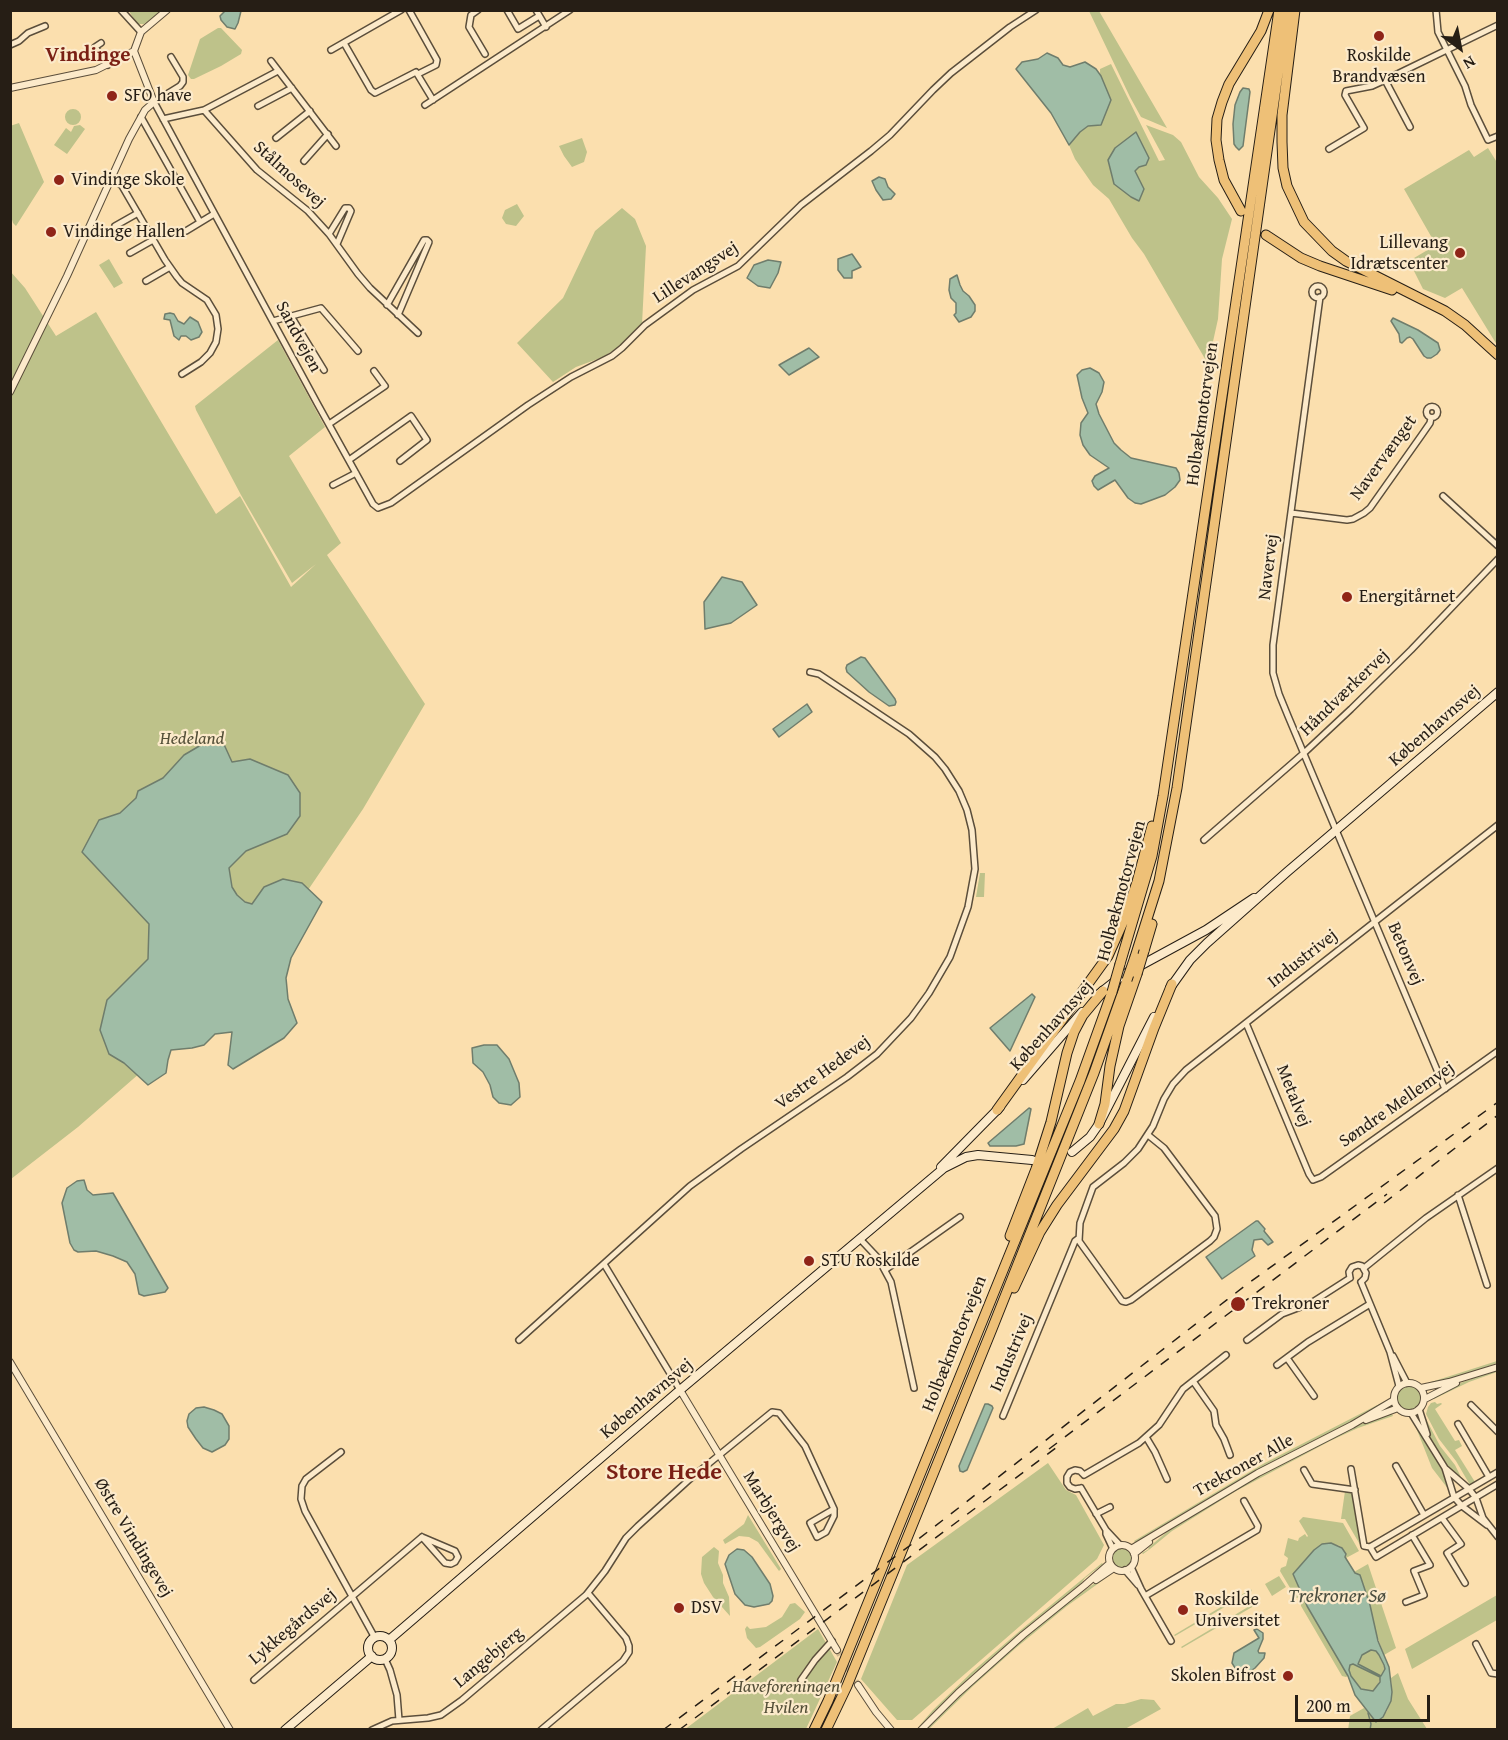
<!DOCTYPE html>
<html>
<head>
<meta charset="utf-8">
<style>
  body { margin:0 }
  #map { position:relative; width:1508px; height:1740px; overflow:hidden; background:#fbdfae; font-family:"Gentium Book Plus",serif }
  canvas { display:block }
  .frame { position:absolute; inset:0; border:12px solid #261e15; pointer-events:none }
  .north { position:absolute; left:1430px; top:18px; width:60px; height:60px; -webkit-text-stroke:4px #fceaca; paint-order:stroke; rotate:148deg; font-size:16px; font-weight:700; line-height:24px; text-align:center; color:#261e15 }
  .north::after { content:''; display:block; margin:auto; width:21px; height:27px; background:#261e15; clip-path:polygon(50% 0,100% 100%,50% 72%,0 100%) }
  .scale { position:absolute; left:1295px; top:1695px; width:135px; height:27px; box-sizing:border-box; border:3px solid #261e15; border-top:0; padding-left:8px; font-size:18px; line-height:21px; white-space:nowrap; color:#261e15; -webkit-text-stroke:4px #fceaca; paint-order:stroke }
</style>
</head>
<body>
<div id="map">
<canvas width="1508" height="1740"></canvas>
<div class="frame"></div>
<div class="north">N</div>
<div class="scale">200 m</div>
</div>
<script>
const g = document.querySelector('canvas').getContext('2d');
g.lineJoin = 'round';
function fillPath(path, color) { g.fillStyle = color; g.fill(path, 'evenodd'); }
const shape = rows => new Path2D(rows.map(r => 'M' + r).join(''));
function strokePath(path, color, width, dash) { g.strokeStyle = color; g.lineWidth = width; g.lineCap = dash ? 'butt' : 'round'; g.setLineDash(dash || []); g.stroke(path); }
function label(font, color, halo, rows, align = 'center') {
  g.font = font + ' "Gentium Book Plus",serif'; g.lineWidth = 4.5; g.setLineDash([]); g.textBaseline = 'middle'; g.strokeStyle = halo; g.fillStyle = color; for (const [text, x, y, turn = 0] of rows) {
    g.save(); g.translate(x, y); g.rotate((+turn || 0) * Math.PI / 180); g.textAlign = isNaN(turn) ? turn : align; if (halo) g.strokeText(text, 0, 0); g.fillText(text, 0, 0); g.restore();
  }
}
fillPath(shape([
  [129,11,162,11,144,24,137,24],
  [1089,11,1099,11,1167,128,1141,117,1130,97],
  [218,28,221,28,242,50,241,54,221,66,194,79,191,79,188,75,200,39],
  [1111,64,1159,161,1165,160,1146,125,1173,135,1181,142,1199,177,1218,198,1232,219,1222,259,1218,319,1208,364,1144,254,1132,238,1109,199,1093,185,1075,159,1069,145,1080,132,1088,126,1101,125,1100,69],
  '65 117a8 8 0 1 1 16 0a8 8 0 1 1-16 0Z',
  [19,123,44,182,16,226,13,223,11,216,10,126],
  [80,125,85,129,67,154,54,145,66,128,71,132,74,126],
  [582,138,587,152,584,162,572,167,564,156,559,146],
  [1488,148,1498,164,1497,345,1462,288,1445,298,1423,289,1409,261,1436,245,1404,189,1469,150,1474,157],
  [517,204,524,216,516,226,506,224,502,218,505,210],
  [622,208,635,219,646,246,642,324,622,345,603,357,576,367,553,382,517,343,563,298,595,231],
  [109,259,123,283,114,288,99,265],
  [10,271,25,288,56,336,96,312,216,514,240,496,291,587,316,564,292,583,241,495,196,410,195,406,278,340,325,427,289,456,341,543,327,555,425,704,363,809,306,893,156,1059,78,1127,11,1179],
  [980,873,985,873,984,897,976,897],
  [1497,1361,1497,1363,1456,1378,1429,1385,1428,1383],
  [1497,1370,1497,1372,1469,1382,1434,1399,1433,1396,1463,1382],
  '1396 1397a13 13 0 1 1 26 0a13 13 0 1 1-26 0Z',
  [1385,1401,1386,1402,1352,1422,1252,1473,1136,1544,1134,1541,1263,1464],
  [1435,1402,1437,1404,1441,1403,1442,1404,1435,1409,1455,1441,1459,1440,1462,1446,1455,1450,1475,1482,1470,1485,1456,1461,1439,1439,1426,1414,1428,1407,1431,1403],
  [1391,1412,1393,1416,1358,1428,1330,1441,1236,1491,1172,1531,1150,1549,1143,1554,1142,1553,1149,1549,1148,1548,1168,1531,1268,1471,1347,1430],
  [1424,1415,1440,1446,1455,1465,1461,1477,1447,1468,1441,1458,1429,1436,1422,1416],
  [1413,1420,1414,1420,1446,1476,1452,1494,1432,1468],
  [1048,1463,1066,1490,1076,1495,1104,1545,1097,1559,912,1720,897,1720,861,1679,907,1565],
  [1345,1491,1351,1491,1354,1495,1362,1548,1345,1519,1341,1519],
  [748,1515,781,1569,779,1571,758,1542,749,1537,739,1536,725,1544,723,1540,744,1524],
  [1303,1517,1343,1523,1359,1551,1346,1558,1346,1554,1340,1546,1330,1543,1325,1543,1312,1552,1293,1574,1307,1606,1348,1676,1346,1677,1342,1676,1301,1606,1300,1597,1296,1598,1280,1571,1281,1568,1286,1566,1288,1558,1284,1555,1288,1538,1298,1541,1299,1538,1305,1534,1307,1537,1308,1536,1299,1521],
  [714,1547,719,1551,718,1563,723,1575,723,1583,729,1597,730,1616,713,1597,704,1583,701,1574,702,1557],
  '1112 1558a10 10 0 1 1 20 0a10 10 0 1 1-20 0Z',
  [1102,1563,1103,1564,1085,1578,1079,1587,1017,1636,919,1726,933,1710,972,1672,1022,1629],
  [1368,1564,1396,1648,1384,1655,1354,1572],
  [1109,1573,1110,1575,1067,1606,1017,1647,973,1686,929,1729,926,1730,961,1694,999,1659,1067,1603],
  [1279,1576,1286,1587,1272,1596,1265,1584],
  [1251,1589,1252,1591,1175,1636,1174,1635],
  [1497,1595,1497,1620,1412,1669,1405,1649],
  [1258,1601,1259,1603,1182,1648,1181,1647],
  [795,1603,805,1612,800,1619,760,1647,756,1648,747,1638,745,1629,747,1626,750,1629,766,1627,782,1617,790,1604],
  [818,1629,837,1662,806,1729,684,1730],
  [1371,1650,1376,1651,1379,1655,1385,1669,1377,1686,1372,1691,1365,1692,1361,1689,1351,1676,1349,1670,1350,1665,1353,1664,1367,1670,1358,1664,1362,1655],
  [1398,1673,1408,1699,1427,1729,1348,1730,1350,1716,1364,1708,1376,1722,1387,1711,1392,1692,1391,1678],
  [1141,1699,1154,1700,1161,1709,1125,1729,1052,1729,1088,1708,1093,1716,1116,1704,1124,1704]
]), '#bec28a');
const water = shape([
  [225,11,241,11,238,23,235,29,227,27,221,20,220,16,225,11],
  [1047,53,1058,58,1063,65,1070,67,1085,62,1096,69,1101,76,1111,100,1101,125,1088,126,1080,132,1069,145,1051,113,1016,69,1022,62,1038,59,1047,53],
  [1243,88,1249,89,1250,92,1243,146,1239,150,1236,147,1234,144,1233,124,1235,105,1240,92,1243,88],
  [1136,132,1149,158,1146,165,1139,167,1135,171,1144,189,1139,201,1131,197,1114,184,1108,160,1115,148,1136,132],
  [879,177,885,179,888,187,895,194,891,199,883,200,876,190,872,181,879,177],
  [852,254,861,267,852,271,852,278,844,278,838,270,838,259,852,254],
  [768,260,781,262,778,273,770,288,758,286,747,278,754,265,768,260],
  [957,275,960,285,963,291,969,296,975,305,975,311,971,317,959,322,954,315,956,313,956,303,951,298,949,290,950,279,957,275],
  [170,313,174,314,178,321,184,324,190,317,198,322,202,332,199,337,191,340,186,336,181,336,179,340,174,336,170,320,164,319,165,314,170,313],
  [1393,318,1418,330,1438,343,1440,350,1437,354,1431,358,1427,358,1424,356,1413,339,1410,337,1407,338,1402,343,1400,342,1399,334,1391,321,1393,318],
  [809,348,819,357,789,375,779,365,809,348],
  [1090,368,1099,373,1104,382,1102,392,1096,404,1099,414,1114,443,1121,450,1131,458,1176,468,1179,473,1180,480,1175,487,1165,495,1141,504,1135,503,1128,498,1115,480,1098,490,1094,486,1092,481,1095,476,1109,468,1090,455,1083,445,1080,435,1081,423,1088,413,1082,398,1077,375,1082,370,1090,368],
  [722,577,742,582,757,605,731,623,705,629,704,602,722,577],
  [861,657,865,658,895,699,896,702,895,705,889,706,869,692,847,672,846,668,847,665,861,657],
  [807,704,812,712,779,737,773,729,807,704],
  [213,738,222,740,232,762,250,759,288,775,300,793,300,816,287,834,246,851,229,868,232,887,237,895,245,902,252,904,264,887,283,879,302,883,322,902,291,958,286,978,288,999,297,1023,284,1038,233,1069,228,1065,232,1032,215,1034,204,1045,192,1048,171,1050,168,1060,166,1073,148,1085,124,1063,109,1054,100,1030,107,1000,148,959,149,924,82,852,99,820,120,813,136,798,138,791,163,778,184,755,213,738],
  [1032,994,1035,997,1010,1051,990,1028,1032,994],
  [484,1045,497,1045,509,1059,519,1083,520,1097,511,1105,499,1103,493,1097,490,1085,483,1072,473,1063,472,1048,484,1045],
  [1029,1108,1031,1109,1024,1144,1016,1146,990,1146,988,1143,1029,1108],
  [84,1180,87,1190,93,1195,113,1193,168,1288,165,1292,144,1296,139,1294,135,1274,127,1262,113,1256,96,1251,78,1252,74,1250,70,1243,62,1203,67,1188,77,1181,84,1180],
  [1256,1221,1258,1221,1265,1229,1264,1231,1273,1242,1268,1245,1262,1239,1254,1240,1252,1250,1255,1256,1222,1279,1206,1257,1256,1221],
  [985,1404,988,1404,992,1406,993,1408,967,1470,963,1472,960,1471,959,1466,985,1404],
  [204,1407,214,1410,222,1414,229,1426,229,1439,225,1445,212,1452,203,1448,196,1439,188,1427,187,1421,189,1414,196,1408,204,1407],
  [1331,1543,1342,1548,1346,1554,1345,1557,1355,1573,1360,1575,1370,1605,1378,1641,1389,1667,1392,1692,1391,1701,1383,1717,1376,1722,1355,1695,1348,1676,1307,1606,1293,1574,1314,1550,1322,1544,1331,1543],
  [1371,1650,1376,1651,1379,1655,1384,1665,1385,1669,1381,1676,1358,1664,1362,1655,1371,1650],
  [1353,1664,1380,1677,1380,1682,1373,1691,1361,1689,1351,1676,1349,1670,1350,1665,1353,1664],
  [737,1549,744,1550,752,1557,770,1584,773,1596,772,1601,769,1604,754,1607,745,1605,735,1594,725,1564,729,1555,737,1549],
  [1257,1629,1263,1633,1263,1639,1258,1651,1259,1653,1265,1653,1264,1658,1255,1668,1249,1672,1243,1673,1237,1671,1232,1663,1234,1653,1259,1638,1254,1630,1257,1629]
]);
fillPath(water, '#a0bda6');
strokePath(water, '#6f7d6c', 1.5);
strokePath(shape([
  [1368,1713,1371,1724,1370,1730]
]), '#6f7d6c', 1.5);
strokePath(shape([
  [837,1650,858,1685]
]), '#d0b88f', 6, [6, 3]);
const minor = shape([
  [121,10,141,32],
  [409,10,437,60,436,65,418,74],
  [478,10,471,15,469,27,485,54],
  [507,10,518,29,539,16],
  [536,10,546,27],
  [1436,10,1438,32,1465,86,1471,105,1488,140,1498,136],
  [101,43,95,47,108,65],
  [344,43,371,90,375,93,379,91,416,72,433,100],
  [10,45,19,41,28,33,45,26],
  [331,50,401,10],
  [171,57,183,77,183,82,180,86,154,102,317,403,373,504,378,508,391,503,528,405,571,377,612,356,622,348,645,325,693,290,738,266,801,205,871,151,890,135,933,90,951,73,1010,27,1036,10],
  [271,61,336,146],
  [1385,80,1410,127],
  [425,105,570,10],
  [258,106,292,88],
  [204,110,257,170,308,211,329,234,358,274,370,288,418,333],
  [141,117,200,222],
  [163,119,204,110,278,71],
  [276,138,310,111],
  [1329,149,1364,128,1345,95,1346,91,1372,86,1385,80,1498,25],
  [304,161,328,134],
  [112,178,122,186,165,260,177,277,182,283,207,300,216,315,218,329,216,342,210,353,201,362,182,374],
  [115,226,138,213],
  [186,231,214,214],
  [329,234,345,208,349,208,351,211,337,244],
  [130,253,153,240],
  [146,281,170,267],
  '1312 292a6 6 0 1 1 12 0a6 6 0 1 1-12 0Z',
  [1320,297,1273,645,1273,673,1279,694,1288,716,1445,1089],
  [387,305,424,240,427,240,429,242,398,315],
  [291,316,324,370],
  [273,321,321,308,358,351],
  '1426.5 412a5.5 5.5 0 1 1 11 0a5.5 5.5 0 1 1-11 0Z',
  [329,424,385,386,374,371],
  [349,460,411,416,427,440,400,461],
  [333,485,356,473],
  [1443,496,1498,546],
  [1291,513,1347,520,1353,519,1364,513,1370,508,1421,436,1430,423,1431,418],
  [1204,840,1304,753,1351,709,1411,650,1498,559],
  [1246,1023,1309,1174,1313,1180,1321,1177,1498,1051],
  [1148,1135,1164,1148,1215,1216,1217,1229,1214,1237,1210,1241,1131,1300,1126,1302,1122,1301,1079,1241,1080,1223,1093,1187,1124,1163,1138,1149,1153,1126,1164,1099,1173,1084,1186,1070,1498,825],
  [1458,1195,1487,1285],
  [860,1239,878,1258,891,1282,914,1388],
  [604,1264,680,1390],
  [1364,1268,1426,1218,1498,1168],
  [885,1270,960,1217],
  [1350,1278,1349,1272,1352,1267,1358,1265,1362,1266,1366,1273,1365,1278,1361,1282],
  [1361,1282,1390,1352,1399,1386],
  [519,1340,690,1186,741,1149,847,1077,877,1054,911,1018,929,993,950,957,968,907,975,869,972,830,967,810,959,791,945,769,935,757,909,734,819,674,810,672],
  [1247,1340,1282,1314,1311,1303,1350,1278],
  [1393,1356,1407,1383],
  [1287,1358,1314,1396],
  [1277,1365,1308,1342,1370,1304],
  [1193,1381,1214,1411,1216,1425,1224,1439,1230,1455],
  [1471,1405,1498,1432],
  [1419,1409,1427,1434],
  [1411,1413,1445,1468,1454,1497,1462,1506,1487,1525],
  [1003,1416,1075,1241,1079,1238],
  [1458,1424,1489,1477],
  [1146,1437,1155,1452,1167,1479],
  [341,1452,306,1479,302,1486,301,1499,305,1511,375,1638],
  [1396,1466,1424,1515],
  [1351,1469,1364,1546,1370,1547,1376,1557,1498,1484],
  [1446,1469,1469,1489,1476,1498,1483,1518,1498,1537],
  [1304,1470,1312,1484,1355,1490],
  [1084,1475,1139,1443,1159,1425,1183,1389,1226,1355],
  [1081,1488,1106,1530,1106,1534,1113,1549],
  [1081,1488,1075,1489,1070,1487,1067,1483,1067,1477,1070,1472,1075,1470,1080,1471,1084,1475],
  [1096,1514,1110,1507],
  [1442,1518,1461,1544,1447,1553,1465,1583],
  [1106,1530,1120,1545],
  [422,1537,455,1551,458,1557,455,1562,451,1564,445,1563,422,1537],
  [1370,1547,1498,1472],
  [1131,1567,1141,1589,1171,1641],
  [1125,1570,1138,1585],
  [1145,1596,1257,1530,1258,1526,1244,1501],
  [1406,1602,1424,1595,1414,1571,1430,1565,1412,1535],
  [1476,1644,1491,1673,1498,1674],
  [385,1659,390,1670,397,1695,399,1720],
  [254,1680,422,1537],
  [801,1680,815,1660,832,1641],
  [372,1730,392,1721,428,1718,441,1715,462,1700,586,1595,605,1571,626,1538,638,1526,691,1478,772,1412,779,1413,805,1446,834,1509,834,1516,826,1532,817,1537,810,1523,834,1509],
  [541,1730,623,1661,629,1652,629,1646,626,1638,588,1593]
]);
const tertiary = shape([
  [10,88,96,70,134,51],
  [10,392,67,276,129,139,145,110,154,102,134,51,141,32,167,10],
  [10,1362,230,1730],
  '1394 1398a15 15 0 1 1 30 0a15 15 0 1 1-30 0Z',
  [1421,1388,1449,1382,1498,1367],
  [680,1390,837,1650],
  [1425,1399,1456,1383],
  [1366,1420,1398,1408],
  '1109 1558a13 13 0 1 1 26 0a13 13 0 1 1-26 0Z',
  [1131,1549,1258,1473,1352,1425,1394,1400],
  [1134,1554,1149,1542],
  [1096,1580,1114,1568],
  [858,1685,876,1712,891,1730],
  [921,1730,958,1693,1023,1635,1085,1585,1110,1563]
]);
const secondary = shape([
  [1170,988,1190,960,1207,943,1287,872,1498,692],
  [1099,994,1123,975,1206,930,1254,898],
  [1023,1080,1082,1012],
  [1072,1152,1090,1137,1099,1124,1154,1017],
  [941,1167,1000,1107],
  '368 1648a12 12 0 1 1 24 0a12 12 0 1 1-24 0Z',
  [389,1640,680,1390,944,1168,966,1157,978,1155,1032,1160],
  [285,1730,372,1656]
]);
const motorway = shape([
  [1295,10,1282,115,1282,142,1283,168,1287,186,1304,222,1332,251,1346,261,1445,311,1465,325,1498,355],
  [1241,211,1224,180,1219,160,1216,140,1217,119,1222,102,1229,84,1261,31,1269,10],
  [1266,235,1301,258,1320,266,1392,290],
  [1144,951,1152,924],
  [1135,957,1159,881,1177,788,1287,10],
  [1120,964,1152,856,1163,796,1279,10],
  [997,1110,1108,956,1124,920,1137,882,1152,826],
  [1099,1124,1105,1104,1110,1066,1119,1026,1137,974],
  [1010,1236,1036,1169,1051,1122,1067,1053,1074,1032,1083,1015,1103,991],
  [1014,1288,1040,1232,1057,1205,1114,1129,1124,1111,1154,1028,1172,984],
  [814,1730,828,1701,1080,1081,1112,992],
  [826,1730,847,1686,992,1329,1094,1073,1127,980]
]);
strokePath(minor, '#5b4e3b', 8);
strokePath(tertiary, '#5b4e3b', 8);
strokePath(secondary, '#261e15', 10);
strokePath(motorway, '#261e15', 11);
strokePath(minor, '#fceaca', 5);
strokePath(tertiary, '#fceaca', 6);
strokePath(secondary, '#fceaca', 8);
strokePath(motorway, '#eec077', 9);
strokePath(shape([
  [1384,1203,1498,1115],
  [1049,1449,1387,1194],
  [663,1730,912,1544,1246,1285,1498,1102],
  [679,1730,1057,1447]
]), '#261e15', 1.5, [10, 10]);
const motorwayBridge = shape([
  [1137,974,1144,951],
  [1127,980,1135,957],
  [1112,992,1120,964]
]);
strokePath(motorwayBridge, '#261e15', 11, []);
strokePath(motorwayBridge, '#eec077', 9);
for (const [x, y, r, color] of [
  [1379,36,6,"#8f2418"],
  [112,96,6,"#8f2418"],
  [59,180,6,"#8f2418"],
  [51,232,6,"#8f2418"],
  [1460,253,6,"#8f2418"],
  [1347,597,6,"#8f2418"],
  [809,1261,6,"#8f2418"],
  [1238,1304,8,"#8f2418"],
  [679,1608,6,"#8f2418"],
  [1183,1610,6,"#8f2418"],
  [1288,1676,6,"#8f2418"]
]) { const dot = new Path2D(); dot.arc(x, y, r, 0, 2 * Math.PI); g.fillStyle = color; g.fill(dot); strokePath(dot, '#fceaca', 2); }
label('18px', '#261e15', '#fceaca', [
  ["Roskilde",1379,56,"center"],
  ["Brandvæsen",1379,77,"center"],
  ["SFO have",124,96],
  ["Vindinge Skole",71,180],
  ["Vindinge Hallen",63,232],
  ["Lillevang",1448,243,"right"],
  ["Idrætscenter",1448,264,"right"],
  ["Energitårnet",1359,597],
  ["STU Roskilde",821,1261],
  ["Trekroner",1252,1304],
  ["Roskilde",1195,1600],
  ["Universitet",1195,1621],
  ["DSV",691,1608],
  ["Skolen Bifrost",1276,1676,"right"]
], 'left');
label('18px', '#261e15', '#fceaca', [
  ["Stålmosevej",289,175,42],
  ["Lillevangsvej",696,273,-33],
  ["Sandvejen",298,337,62],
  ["Holbækmotorvejen",1203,414,-82],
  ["Navervænget",1384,458,-54],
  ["Navervej",1269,567,-83],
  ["Håndværkervej",1345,693,-44],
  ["Københavnsvej",1435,726,-41],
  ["Holbækmotorvejen",1122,891,-75],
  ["Betonvej",1405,954,67],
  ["Industrivej",1303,959,-38],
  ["Københavnsvej",1052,1026,-48],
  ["Vestre Hedevej",823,1073,-36],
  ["Metalvej",1293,1096,68],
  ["Søndre Mellemvej",1397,1105,-35],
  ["Holbækmotorvejen",955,1344,-68],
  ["Industrivej",1012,1353,-67],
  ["Københavnsvej",647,1399,-40],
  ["Trekroner Alle",1244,1466,-29],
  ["Marbjergvej",771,1512,58],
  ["Østre Vindingevej",133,1538,59],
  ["Lykkegårdsvej",293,1627,-40],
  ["Langebjerg",489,1658,-40]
]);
label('italic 18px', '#544f38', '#fceaca', [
  ["Hedeland",192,739],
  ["Haveforeningen",786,1687],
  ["Hvilen",786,1708]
]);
label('italic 20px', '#4b4e40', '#fceaca', [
  ["Trekroner Sø",1337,1597]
]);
label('bold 21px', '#7a1f14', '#fceaca', [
  ["Vindinge",88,56]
]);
label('bold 24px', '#7a1f14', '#fceaca', [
  ["Store Hede",664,1473]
]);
</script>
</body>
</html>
